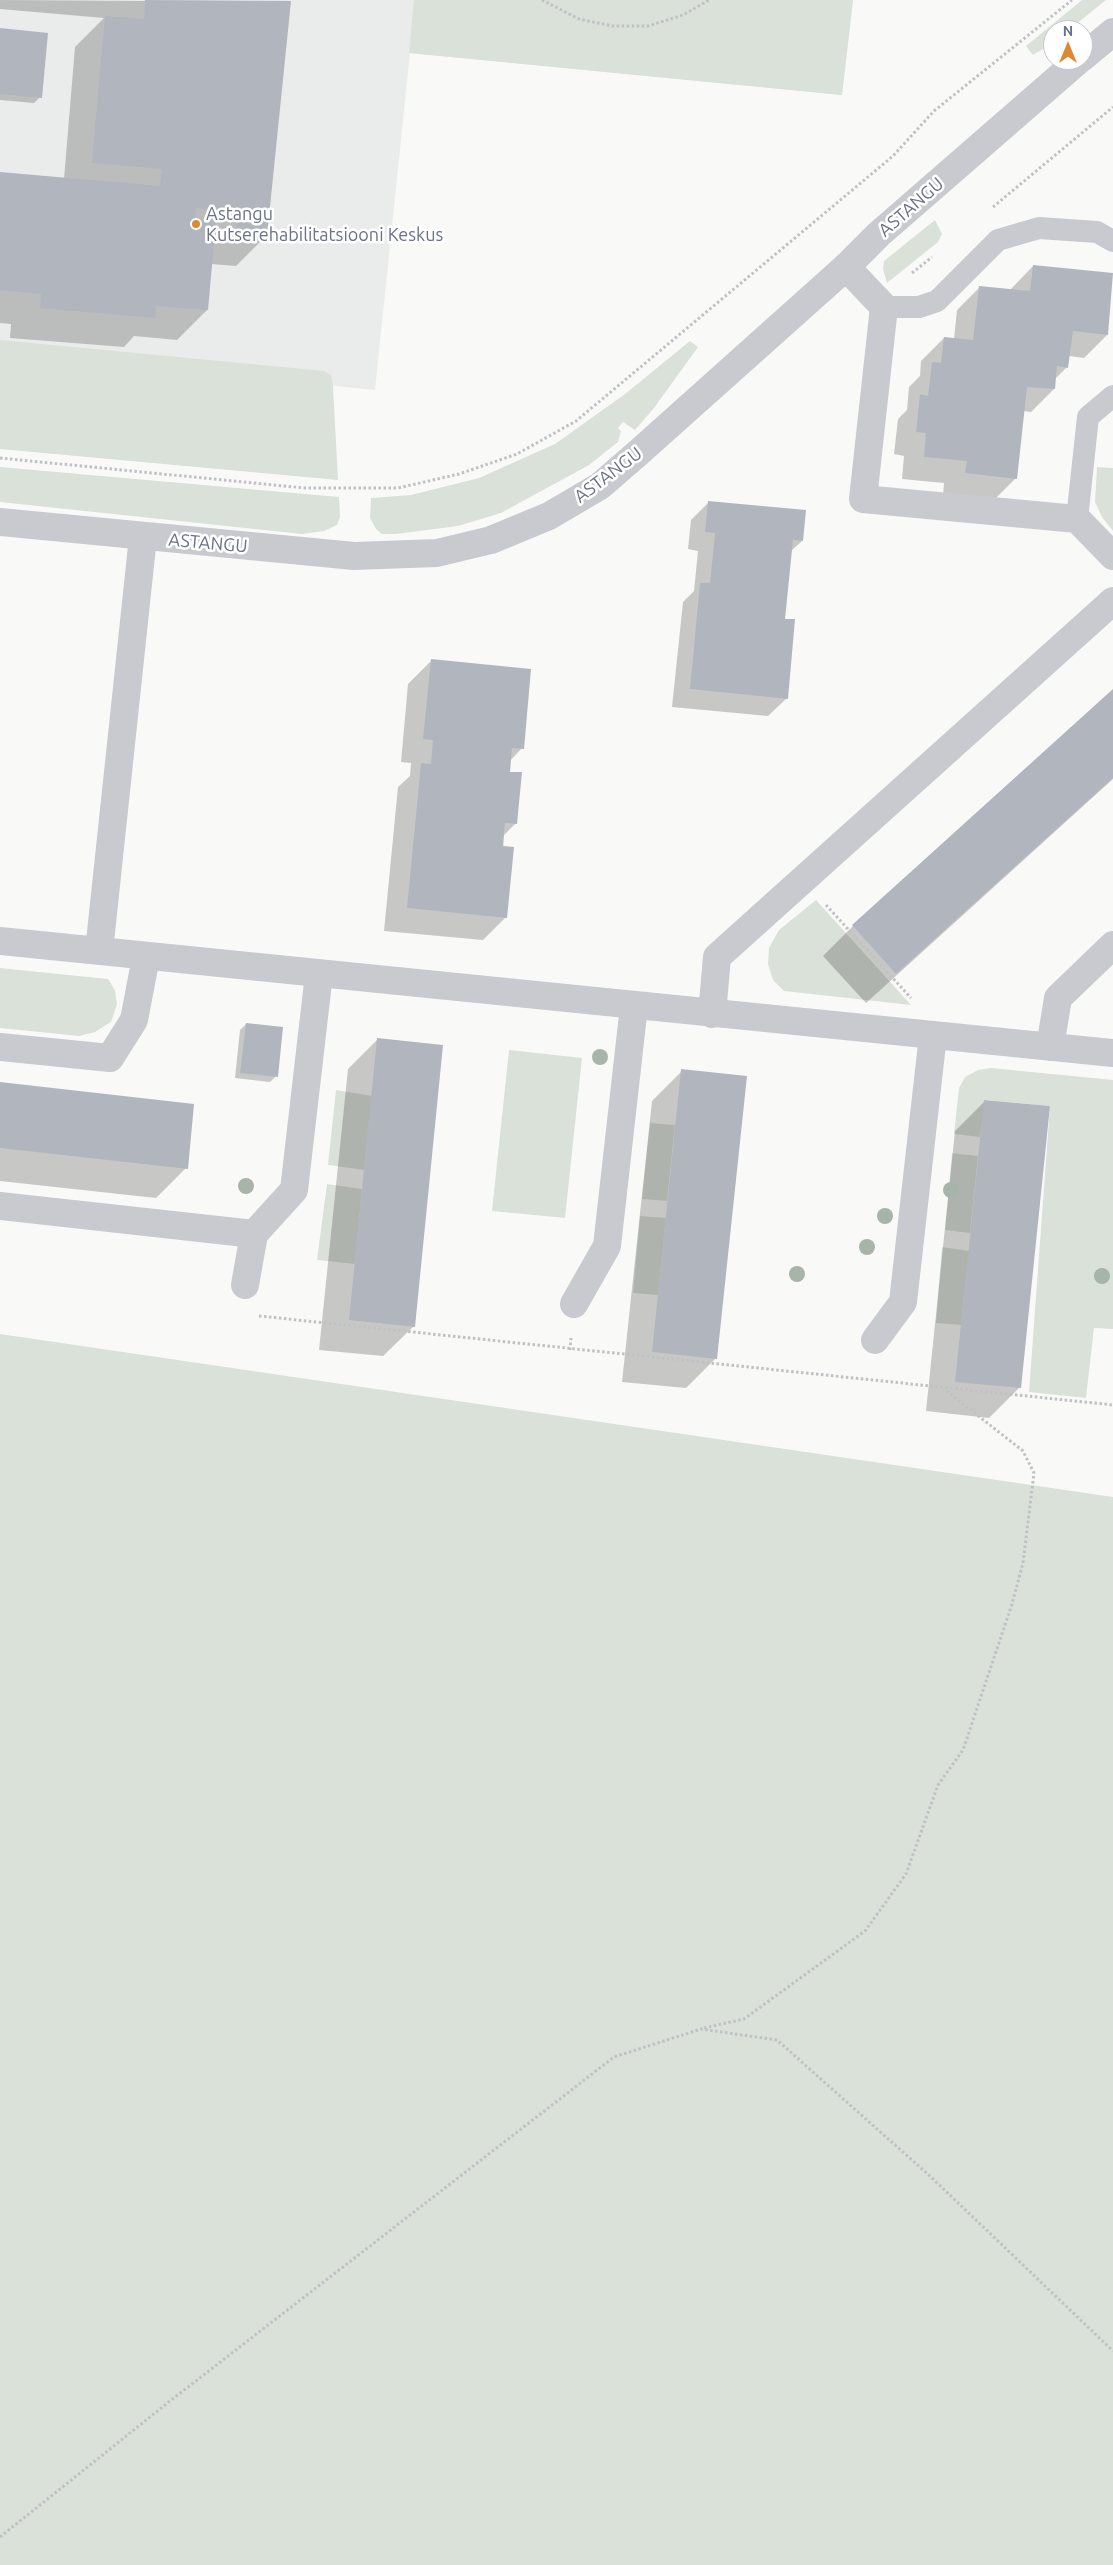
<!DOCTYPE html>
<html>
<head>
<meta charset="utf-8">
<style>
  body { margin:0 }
  #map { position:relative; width:1113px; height:2565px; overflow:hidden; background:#f9faf8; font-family:Ubuntu,sans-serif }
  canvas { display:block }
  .north { position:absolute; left:1043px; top:20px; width:50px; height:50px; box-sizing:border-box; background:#fff; border:1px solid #c3c7cf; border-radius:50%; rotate:0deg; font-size:14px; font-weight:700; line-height:20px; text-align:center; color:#6a7288 }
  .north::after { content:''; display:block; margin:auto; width:18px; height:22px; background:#de8833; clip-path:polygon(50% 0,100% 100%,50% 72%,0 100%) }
</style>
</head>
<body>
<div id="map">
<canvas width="1113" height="2565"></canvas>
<div class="north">N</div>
</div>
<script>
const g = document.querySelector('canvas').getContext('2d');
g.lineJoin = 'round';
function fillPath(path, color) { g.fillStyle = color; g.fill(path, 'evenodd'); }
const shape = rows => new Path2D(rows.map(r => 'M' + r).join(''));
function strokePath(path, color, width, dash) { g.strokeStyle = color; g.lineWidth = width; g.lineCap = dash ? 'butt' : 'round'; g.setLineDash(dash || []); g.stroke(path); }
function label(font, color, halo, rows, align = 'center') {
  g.font = font + ' Ubuntu,sans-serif'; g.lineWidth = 5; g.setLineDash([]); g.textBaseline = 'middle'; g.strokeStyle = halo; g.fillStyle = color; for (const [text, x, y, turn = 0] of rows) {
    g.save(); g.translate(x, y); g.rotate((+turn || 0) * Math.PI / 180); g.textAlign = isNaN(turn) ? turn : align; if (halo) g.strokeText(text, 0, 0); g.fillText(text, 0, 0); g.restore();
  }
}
fillPath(shape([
  [0,0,853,0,842,95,410,53,375,390,0,353]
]), '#eaebeb');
fillPath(shape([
  [414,0,853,0,842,95,409,53],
  [1082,0,1106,0,1069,30,1053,30,1053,43,1033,55,1026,46],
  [935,220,942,234,938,242,887,283,883,269,884,261],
  [0,340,324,371,331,375,333,386,338,480,0,449],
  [690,341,698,347,654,408,635,430,623,422,618,428,621,431,618,442,589,465,501,513,458,526,396,534,382,534,376,529,370,518,371,498,411,495,479,478,555,444,625,394],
  [0,467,339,497,340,517,337,525,324,531,302,534,0,502],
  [1097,467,1113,468,1113,531,1102,517,1095,502],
  [816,900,911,1005,784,991,773,980,768,964,769,948,779,930],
  [0,968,108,979,115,990,117,1004,111,1022,95,1032,79,1036,0,1028],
  [509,1050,582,1058,565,1218,492,1211],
  [991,1068,1113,1080,1113,1329,1094,1328,1086,1398,1029,1392,1050,1106,985,1100,980,1137,954,1134,959,1088,965,1077,978,1070],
  [336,1090,372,1096,364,1170,328,1165],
  [650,1123,675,1125,667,1201,642,1199],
  [952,1153,978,1156,970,1233,945,1230],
  [327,1184,362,1189,355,1264,317,1260],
  [640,1216,666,1218,658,1295,633,1293],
  [942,1247,969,1251,961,1325,936,1323],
  [0,1334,1113,1497,1113,2565,0,2565]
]), '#dae1d9');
fillPath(shape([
  [0,0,290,2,266,236,236,266,211,264,207,310,177,340,134,336,124,347,10,338,11,324,0,323,0,173,64,179,75,47,104,18,0,9],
  [0,29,40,97,34,103,0,100],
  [1033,266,1107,335,1084,358,1069,356,1067,367,1055,379,1054,389,1031,412,1023,411,1016,478,993,501,943,496,944,483,902,479,904,456,894,454,898,419,907,410,909,387,920,376,921,361,944,338,954,339,957,310,980,287,1010,290],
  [709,502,802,541,790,552,784,620,787,698,768,716,672,707,683,602,694,591,698,551,688,549,691,520],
  [431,661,522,748,510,761,508,773,515,824,503,836,506,917,483,940,384,931,398,787,410,776,411,763,401,762,408,684],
  [1113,690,1113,779,866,1003,823,956,853,926],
  [246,1024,276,1076,270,1082,235,1078,240,1030],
  [378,1039,414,1326,383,1356,319,1350,348,1069],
  [682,1071,716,1358,686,1388,622,1382,652,1101],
  [0,1083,186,1168,156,1198,0,1181],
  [985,1101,1019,1388,989,1418,926,1411,955,1131]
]), '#0003');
fillPath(shape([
  [145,0,291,1,267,236,236,234,238,211,196,208,195,220,216,221,208,310,156,306,155,318,40,308,41,294,0,290,0,172,160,186,162,169,92,163,105,16,144,19],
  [0,28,48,33,42,98,0,94],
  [1033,265,1113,273,1108,335,1073,331,1068,368,1057,366,1055,389,1027,387,1017,479,965,473,967,461,924,457,926,433,916,432,920,394,928,396,932,362,941,363,944,337,973,340,979,286,1030,291],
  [708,501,806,510,803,541,793,540,785,619,795,619,788,699,690,689,700,583,710,583,715,533,705,532],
  [431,659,531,669,524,749,512,748,510,772,522,772,517,824,505,823,503,846,514,847,507,918,407,908,421,763,431,764,433,740,423,739],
  [1113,689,1113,778,896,974,852,925],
  [246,1023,283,1027,278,1077,240,1073],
  [377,1038,443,1045,415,1327,349,1320],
  [681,1069,747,1076,717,1359,652,1352],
  [0,1082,194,1104,188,1169,0,1148],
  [984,1100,1050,1106,1021,1388,955,1382]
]), '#b1b5be');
strokePath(shape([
  [542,0,579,19,613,26,648,26,683,15,709,0],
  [993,207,1113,107],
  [912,273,932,257],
  [0,458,305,488,398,488,459,474,517,454,576,421,893,156,934,111,1072,0],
  [826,905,911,998],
  [259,1316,1113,1405],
  [570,1350,571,1338],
  [704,2028,744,2019,865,1931,906,1874,938,1785,963,1750,1012,1604,1023,1563,1034,1473,1023,1451,944,1389],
  [0,2537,170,2401,614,2057,701,2029,777,2040,931,2177,1113,2351]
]), '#c0c1c4', 3, [2.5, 2.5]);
strokePath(shape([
  [884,307,919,307,937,301,998,240,1039,228,1097,232,1113,241],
  [1077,519,1088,417,1113,396]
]), '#c8cacf', 22);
strokePath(shape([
  [846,267,884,307,863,499,1077,519,1113,556],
  [0,941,1113,1053],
  [99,951,143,537],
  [712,1014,717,957,1113,601],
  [0,1047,110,1058,134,1020,146,957],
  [1050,1047,1058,998,1113,945],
  [0,1206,254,1234],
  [245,1285,254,1234,294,1190,319,974],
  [574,1304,607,1246,634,1006],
  [875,1340,903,1302,933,1035]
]), '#c8cacf', 28);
strokePath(shape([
  [1083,57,1113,32],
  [0,522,354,556,437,553,491,540,549,516,600,486,638,453,846,267,879,234,1079,60]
]), '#c8cacf', 28);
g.fillStyle = '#a7b4a8';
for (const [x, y] of [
  [600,1057],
  [246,1186],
  [951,1190],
  [885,1216],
  [867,1247],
  [797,1274],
  [1102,1276]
]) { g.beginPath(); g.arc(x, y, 8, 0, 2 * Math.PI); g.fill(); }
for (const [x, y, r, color] of [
  [196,224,5,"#de8833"]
]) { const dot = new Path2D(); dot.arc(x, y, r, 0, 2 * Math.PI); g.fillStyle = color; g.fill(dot); strokePath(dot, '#fff', 2); }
label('18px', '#6a7288', '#fff', [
  ["ASTANGU",911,207,-41],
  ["ASTANGU",608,475,-37],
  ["ASTANGU",208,543,5]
]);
label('18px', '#6a7288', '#fff', [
  ["Astangu",206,214],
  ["Kutserehabilitatsiooni Keskus",206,235]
], 'left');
</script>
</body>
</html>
